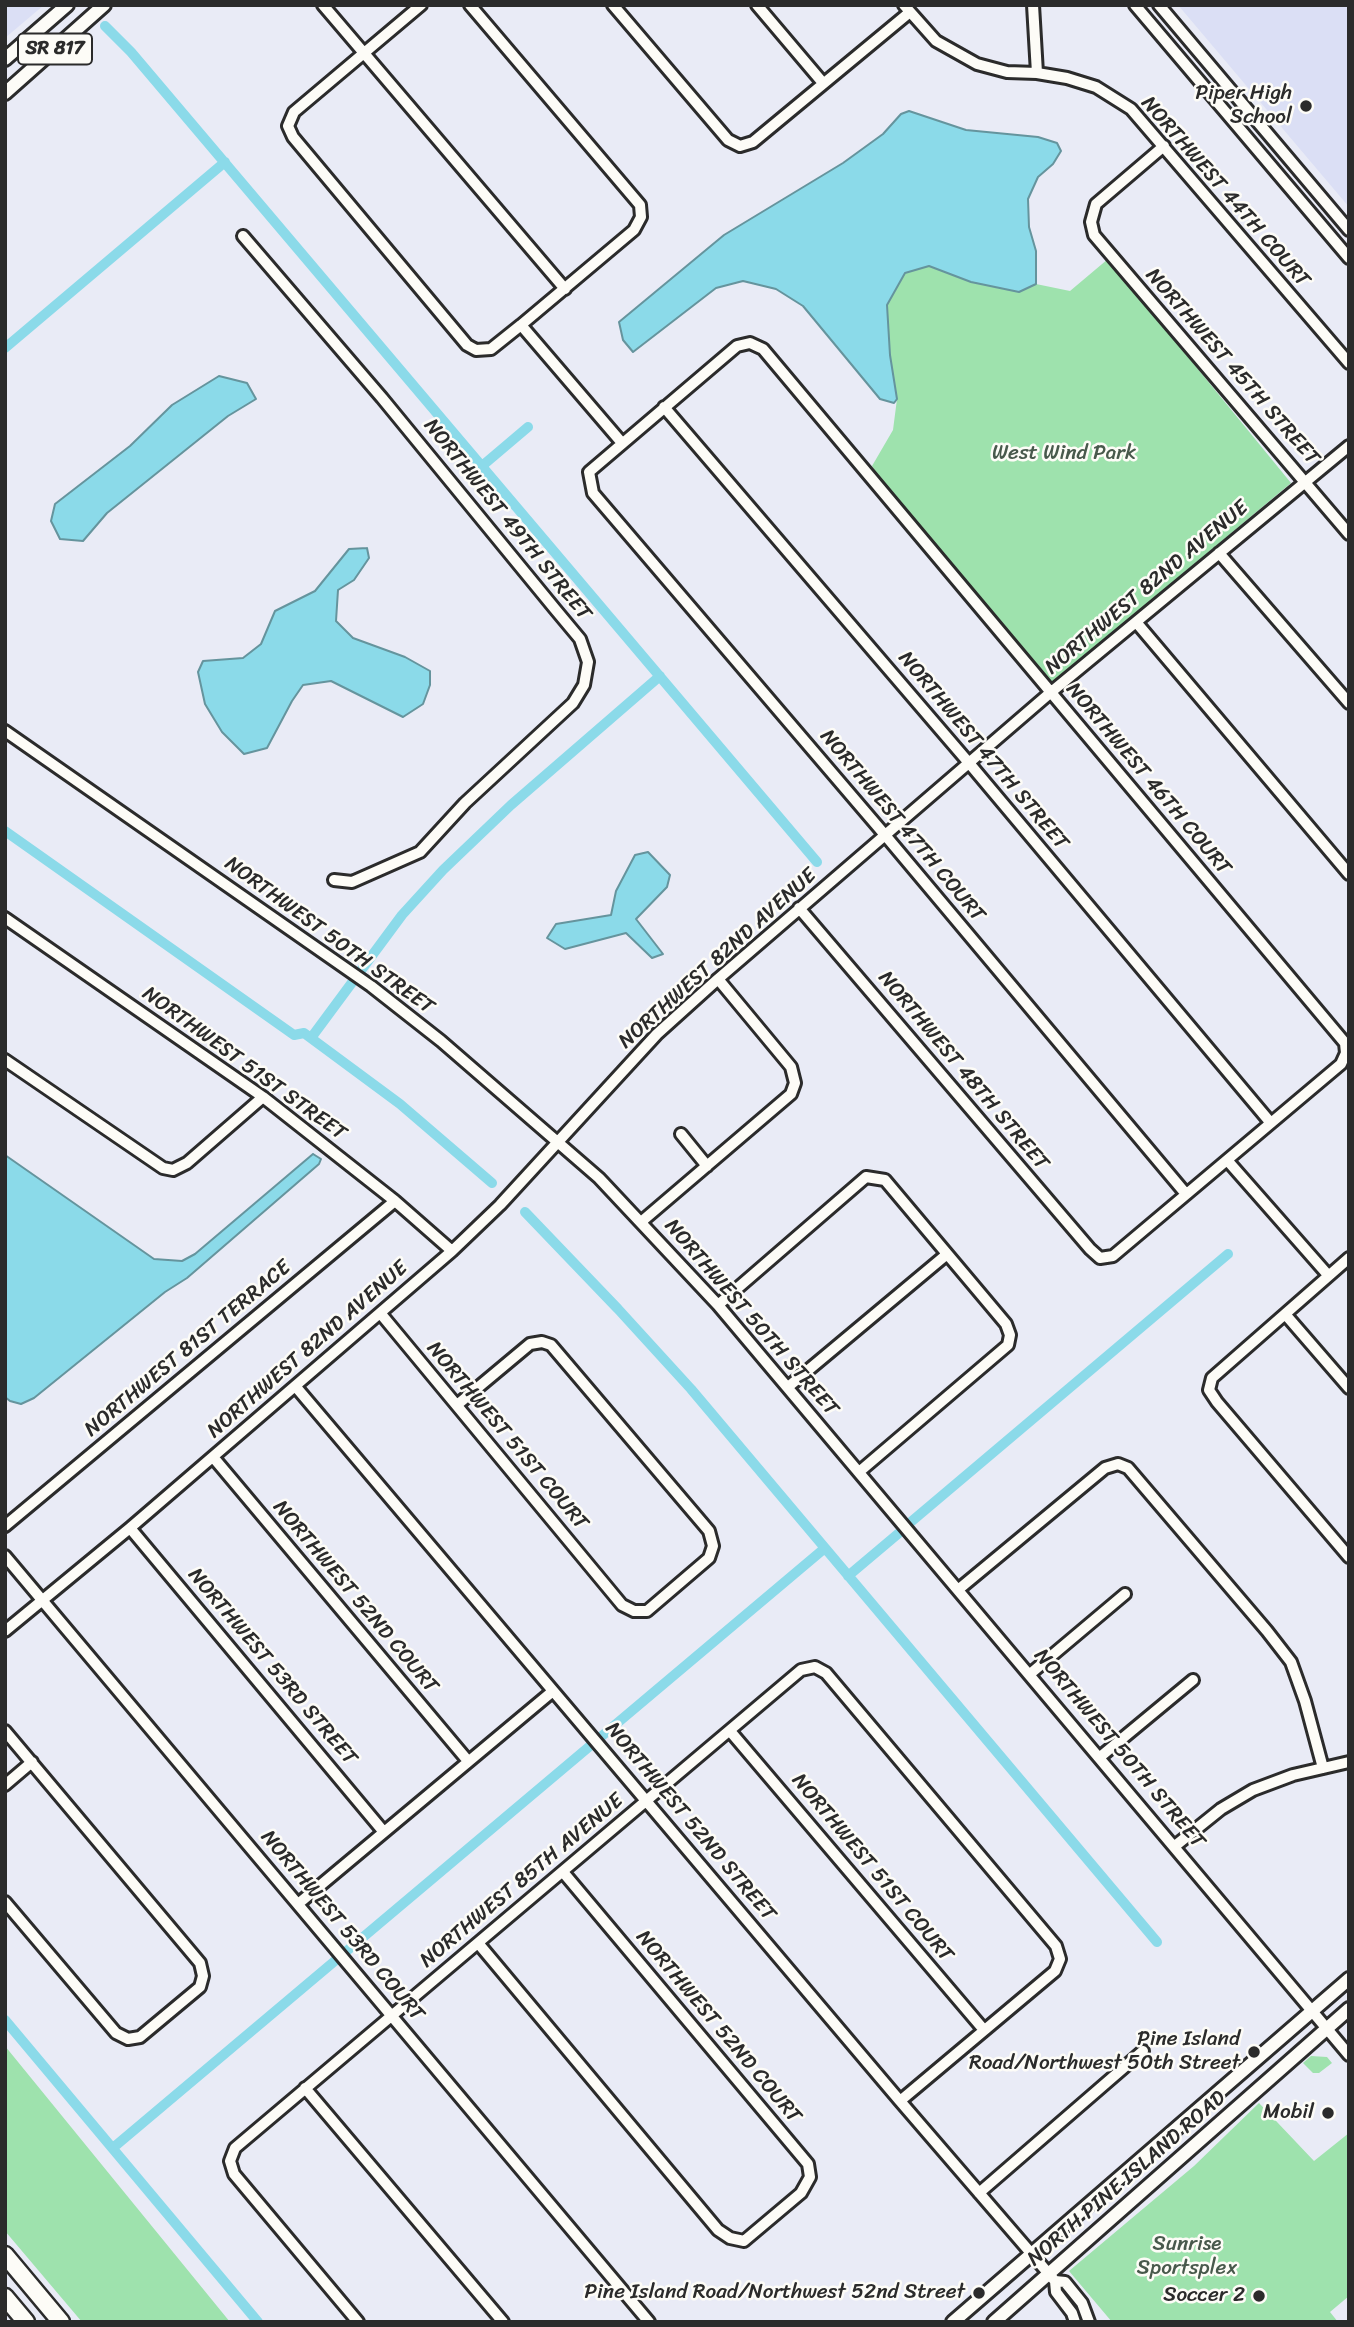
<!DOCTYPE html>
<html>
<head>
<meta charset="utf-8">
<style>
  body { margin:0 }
  #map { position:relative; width:1354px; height:2327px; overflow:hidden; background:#e9ebf6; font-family:Sriracha,sans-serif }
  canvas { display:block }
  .frame { position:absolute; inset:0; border:7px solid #2b2b2b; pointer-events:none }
</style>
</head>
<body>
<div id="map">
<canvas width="1354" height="2327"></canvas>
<div class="frame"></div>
</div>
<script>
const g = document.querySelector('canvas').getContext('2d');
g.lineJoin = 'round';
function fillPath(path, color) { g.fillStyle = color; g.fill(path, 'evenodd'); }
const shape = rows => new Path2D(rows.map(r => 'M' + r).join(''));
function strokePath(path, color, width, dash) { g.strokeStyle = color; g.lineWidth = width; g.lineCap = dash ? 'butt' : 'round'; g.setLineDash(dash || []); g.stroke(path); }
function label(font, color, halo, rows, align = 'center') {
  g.font = font + ' Sriracha,sans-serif'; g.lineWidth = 5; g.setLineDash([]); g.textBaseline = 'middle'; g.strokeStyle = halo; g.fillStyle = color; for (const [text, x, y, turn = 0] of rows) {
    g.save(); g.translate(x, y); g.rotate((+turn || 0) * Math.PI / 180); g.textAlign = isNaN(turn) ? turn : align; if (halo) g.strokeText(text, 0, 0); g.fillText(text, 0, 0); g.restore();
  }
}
fillPath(shape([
  [5,5,44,5,5,38],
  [1178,5,1349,5,1349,207]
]), '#dbdff5');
fillPath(shape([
  [1108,259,1291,483,1051,684,882,481,872,466,893,430,897,399,890,355,887,304,905,273,929,265,971,282,1019,292,1036,284,1070,291],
  [5,2047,5,2046,230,2322,82,2322,5,2231],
  [1311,2056,1327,2057,1332,2063,1319,2073,1313,2073,1303,2063],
  [1259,2103,1314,2161,1349,2133,1349,2296,1330,2312,1338,2322,1112,2322,1069,2271,1194,2166]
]), '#9ee2ad');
const water = shape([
  [909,111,966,130,1038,137,1057,143,1061,151,1053,164,1038,177,1028,199,1029,227,1036,251,1036,284,1019,292,971,282,929,266,905,273,887,305,890,355,897,399,894,403,880,399,803,306,776,289,743,281,716,288,633,352,623,340,619,322,724,235,843,163,883,134,901,114,909,111],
  [219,376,247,383,256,399,228,416,107,513,83,541,60,539,51,521,55,504,130,446,172,405,219,376],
  [367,548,369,558,354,580,338,590,336,621,353,638,405,657,430,671,430,685,423,704,403,717,331,681,303,685,292,701,267,748,244,754,222,732,205,704,198,672,203,661,243,658,261,644,275,611,315,591,349,549,367,548],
  [648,852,670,875,667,887,636,919,663,954,652,958,626,933,565,949,547,938,556,924,611,915,616,891,635,855,648,852],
  [313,1154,321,1159,319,1164,187,1278,165,1292,34,1398,21,1404,10,1401,5,1397,5,1155,154,1259,182,1261,195,1254,313,1154]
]);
fillPath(water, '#8bdae9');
strokePath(water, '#65949d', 2);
strokePath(shape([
  [105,26,131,52,817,862],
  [5,348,225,162],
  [482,466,528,427],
  [5,831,294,1035,304,1033,400,1104,492,1183],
  [311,1038,402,915,443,870,511,805,660,676],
  [525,1212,618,1309,691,1389,1157,1942],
  [912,1521,1228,1254],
  [848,1576,899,1533],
  [5,2020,258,2322],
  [114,2147,825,1548]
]), '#8bdae9', 10);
const minor = shape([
  [323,5,565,289],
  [421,5,294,112,288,126,293,137,467,345,476,350,491,349,521,325,634,230,641,217,640,205,470,5],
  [613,5,728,140,740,146,753,142,910,12],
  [757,5,823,83],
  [904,5,936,41,977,64,1007,72,1037,73],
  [1033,5,1037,73,1067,78,1096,87,1131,109,1349,363],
  [1135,5,1349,258],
  [1159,5,1349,230],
  [1164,146,1096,204,1091,222,1094,235,1349,534],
  [243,236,382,398,555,609,580,639,588,662,584,685,573,703,465,803,420,852,352,882,334,880],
  [521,325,622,443],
  [664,407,969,763,1270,1122],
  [1219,553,1349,703],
  [1136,622,1349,874],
  [5,731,371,986,441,1041,599,1178,718,1305,1349,2055],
  [799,908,1090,1249,1100,1258,1113,1256,1341,1064,1346,1053,1345,1043,763,349,750,343,737,346,589,472,593,493,885,835,1186,1194],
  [5,918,263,1097,395,1201,452,1251],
  [5,1060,163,1168,173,1170,187,1163,263,1097],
  [681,1134,707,1166],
  [1227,1160,1328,1275],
  [641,1222,791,1094,795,1083,791,1067,718,979],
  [1349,1258,1212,1378,1209,1390,1217,1402,1349,1557],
  [718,1305,866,1177,885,1180,1006,1324,1010,1335,1008,1345,859,1472],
  [381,1314,622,1605,634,1611,647,1611,709,1558,713,1546,709,1531,551,1345,542,1342,530,1344,457,1405],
  [1285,1314,1349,1388],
  [296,1387,900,2101,1055,2281,1065,2282,1082,2303,1089,2322],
  [788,1387,946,1255],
  [213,1457,468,1761],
  [5,1526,395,1201],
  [130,1528,383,1831],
  [5,1556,649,2322],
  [959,1589,1105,1468,1118,1464,1128,1468,1267,1631,1291,1662,1305,1701,1323,1768],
  [5,1631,130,1528,452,1251,500,1205,657,1034,718,979,1050,693,1349,446],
  [1030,1674,1125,1594],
  [5,1731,200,1963,203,1976,200,1987,140,2037,128,2039,116,2033,5,1902],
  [730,1731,984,2030],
  [1100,1757,1193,1680],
  [5,1785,32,1762],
  [1175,1846,1221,1809,1253,1790,1293,1775,1349,1762],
  [298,1904,553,1691],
  [478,1943,718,2230,730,2238,744,2241,801,2193,810,2177,808,2164,563,1872],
  [305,2088,503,2322],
  [979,2193,1143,2051],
  [1055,2281,1056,2292,1072,2313,1075,2322],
  [358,2322,234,2174,230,2161,235,2148,801,1670,815,1667,826,1673,1056,1946,1060,1959,1055,1971,900,2101]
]);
const major = shape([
  [5,59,67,5],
  [5,93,104,5],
  [953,2322,1349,1979],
  [994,2322,1349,2009]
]);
const highway = shape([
  [5,2255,61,2322],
  [5,2297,26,2322]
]);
strokePath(minor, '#2b2b2b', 16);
strokePath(major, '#2b2b2b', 18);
strokePath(highway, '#2b2b2b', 21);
strokePath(minor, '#fdfcf7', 10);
strokePath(major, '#fdfcf7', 12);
strokePath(highway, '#fdfcf7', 16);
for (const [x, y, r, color] of [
  [1306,106,7,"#2b2b2b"],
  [1254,2052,7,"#2b2b2b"],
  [1328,2113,7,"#2b2b2b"],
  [979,2293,7,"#2b2b2b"],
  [1259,2296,7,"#2b2b2b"]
]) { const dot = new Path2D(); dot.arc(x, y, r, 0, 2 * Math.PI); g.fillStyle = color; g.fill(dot); strokePath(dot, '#fdfcf7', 2.5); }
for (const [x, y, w] of [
  [55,49,74]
]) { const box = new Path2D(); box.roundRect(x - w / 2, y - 15.5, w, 31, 5); g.fillStyle = '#fdfcf7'; g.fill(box); strokePath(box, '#2b2b2b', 2); }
label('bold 19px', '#2b2b2b', null, [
  ["SR 817",55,49]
]);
label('21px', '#2b2b2b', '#fdfcf7', [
  ["Piper High",1292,94],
  ["School",1292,118],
  ["Pine Island",1240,2040],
  ["Road/Northwest 50th Street",1240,2064],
  ["Mobil",1314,2113],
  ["Pine Island Road/Northwest 52nd Street",965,2293],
  ["Soccer 2",1245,2296]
], 'right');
label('21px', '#2b2b2b', '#fdfcf7', [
  ["NORTHWEST 44TH COURT",1225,192,49],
  ["NORTHWEST 45TH STREET",1232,367,49],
  ["NORTHWEST 49TH STREET",507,520,51],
  ["NORTHWEST 82ND AVENUE",1147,588,-40],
  ["NORTHWEST 47TH STREET",983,751,50],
  ["NORTHWEST 46TH COURT",1148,779,50],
  ["NORTHWEST 47TH COURT",902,826,50],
  ["NORTHWEST 50TH STREET",329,936,36],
  ["NORTHWEST 82ND AVENUE",718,959,-42],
  ["NORTHWEST 51ST STREET",244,1064,36],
  ["NORTHWEST 48TH STREET",963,1071,50],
  ["NORTHWEST 50TH STREET",751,1318,49],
  ["NORTHWEST 81ST TERRACE",188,1349,-40],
  ["NORTHWEST 82ND AVENUE",308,1350,-41],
  ["NORTHWEST 51ST COURT",507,1436,50],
  ["NORTHWEST 52ND COURT",355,1597,50],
  ["NORTHWEST 53RD STREET",272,1667,50],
  ["NORTHWEST 50TH STREET",1119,1749,50],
  ["NORTHWEST 52ND STREET",690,1822,50],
  ["NORTHWEST 51ST COURT",872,1868,50],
  ["NORTHWEST 85TH AVENUE",522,1881,-40],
  ["NORTHWEST 53RD COURT",342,1926,50],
  ["NORTHWEST 52ND COURT",718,2027,50],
  ["NORTH PINE ISLAND ROAD",1127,2179,-41]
]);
label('21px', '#48594c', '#fdfcf7', [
  ["West Wind Park",1064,454],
  ["Sunrise",1187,2245],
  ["Sportsplex",1187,2269]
]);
</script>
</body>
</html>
